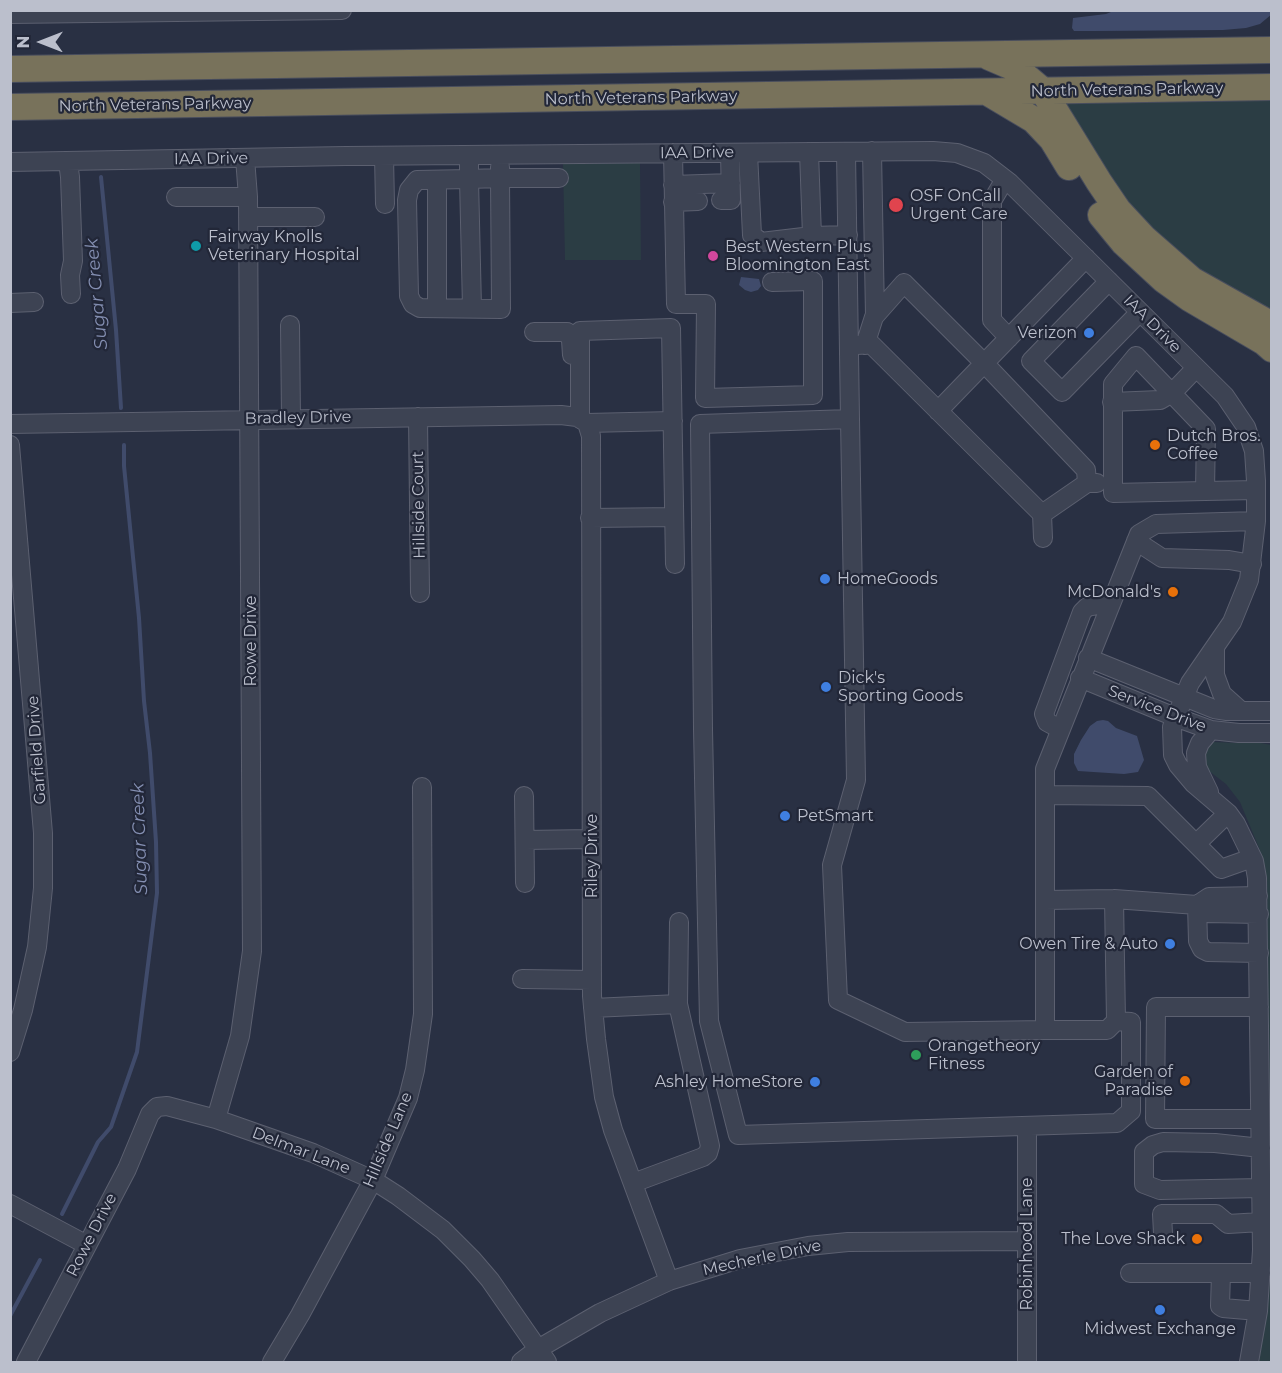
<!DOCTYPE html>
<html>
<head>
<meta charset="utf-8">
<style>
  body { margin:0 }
  #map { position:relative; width:1282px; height:1373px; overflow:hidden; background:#293043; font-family:Montserrat,sans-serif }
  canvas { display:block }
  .frame { position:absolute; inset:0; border:12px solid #bbbfcc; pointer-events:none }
  .north { position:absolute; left:12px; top:12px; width:60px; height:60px; -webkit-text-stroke:4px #222738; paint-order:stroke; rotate:270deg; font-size:16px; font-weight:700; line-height:24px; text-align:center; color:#bbbfcc }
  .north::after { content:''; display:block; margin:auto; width:21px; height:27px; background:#bbbfcc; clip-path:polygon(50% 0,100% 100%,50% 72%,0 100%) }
</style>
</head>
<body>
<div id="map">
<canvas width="1282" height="1373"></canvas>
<div class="frame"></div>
<div class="north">N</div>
</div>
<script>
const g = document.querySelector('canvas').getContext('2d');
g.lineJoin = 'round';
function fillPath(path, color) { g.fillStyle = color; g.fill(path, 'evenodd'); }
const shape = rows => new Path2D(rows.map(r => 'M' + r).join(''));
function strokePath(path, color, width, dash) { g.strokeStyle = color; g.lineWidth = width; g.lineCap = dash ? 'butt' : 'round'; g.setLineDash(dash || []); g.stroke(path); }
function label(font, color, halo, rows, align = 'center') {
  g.font = font + ' Montserrat,sans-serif'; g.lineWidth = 4.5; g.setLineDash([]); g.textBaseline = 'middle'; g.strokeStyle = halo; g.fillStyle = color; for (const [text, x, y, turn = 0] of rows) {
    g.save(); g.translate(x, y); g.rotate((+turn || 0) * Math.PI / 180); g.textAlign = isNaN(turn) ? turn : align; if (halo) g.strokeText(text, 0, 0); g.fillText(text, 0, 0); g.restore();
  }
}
fillPath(shape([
  [1271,99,1271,313,1237,294,1184,260,1120,196,1064,103],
  [640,163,641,260,565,260,563,164],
  [1213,742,1238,743,1256,742,1271,745,1271,1362,1257,1362,1267,1310,1269,1275,1267,880,1259,848,1240,802,1226,784,1205,768,1204,749]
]), '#2b3d44');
fillPath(shape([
  [1116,10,1271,10,1272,14,1260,24,1246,28,1223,30,1096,31,1074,31,1072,28,1073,18,1106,14],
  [741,277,759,279,761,286,758,290,751,292,745,290,739,285],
  [1103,720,1108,721,1116,728,1137,736,1144,760,1138,772,1124,774,1078,771,1074,763,1074,754,1081,740,1090,726,1097,721]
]), '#404b6b');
strokePath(shape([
  [101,177,116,330,121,408],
  [62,1214,98,1142,111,1127,137,1052,157,893,156,842,150,753,144,701,139,618,124,466,124,445],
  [10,1316,40,1260]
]), '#404b6b', 4);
const minor = shape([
  [10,14,342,10],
  [872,151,875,316],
  [846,152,850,419,700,424,703,729,709,1021,738,1135,1117,1123,1131,1111,1131,1022,1116,1021,1107,1030,1045,1030,1045,769,1139,534,1156,524,1256,521],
  [673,153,676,304,706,304,705,398,813,395,813,281,772,282],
  [748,153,752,235,761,242,812,236,809,152],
  [469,155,469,179,417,180,409,190,407,200,409,296,413,304,420,308,501,309,500,178,469,179,472,308],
  [384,156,385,204],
  [10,162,346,156,933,151,957,153,984,163,1010,183,1225,396,1246,427,1254,451,1256,481,1256,521,1249,580,1232,622,1190,683,1172,727,1173,755,1178,765,1194,784,1228,813,1236,824,1254,861,1257,878,1262,1250,1258,1311,1249,1362],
  [68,162,70,177,73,261,70,275,71,294],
  [500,167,500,178,559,178],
  [1005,179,992,201,992,320,1009,338],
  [437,180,437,308],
  [673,185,731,183],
  [176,197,248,197],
  [721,200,731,200,730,153],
  [673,202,698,201],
  [248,217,315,217],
  [812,236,848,235],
  [1109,281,1031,361,1062,392,1140,312],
  [10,303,34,302],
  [290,325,291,418],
  [534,332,567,332,571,340,572,355],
  [857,345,871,344,1042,514,1043,538],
  [865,345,874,317,904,283,984,363,1086,470,1087,483],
  [1112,402,1160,400,1172,393,1196,368],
  [938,411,1086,258],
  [418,417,420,593],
  [580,419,580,331,671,328,675,564],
  [850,419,856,780,832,865,838,1000,905,1032,1045,1030],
  [587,423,673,421],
  [10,424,561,415,577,417,587,423,591,436,592,996,596,1039,604,1097,613,1130,669,1281],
  [10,445,43,833,43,888,37,947,23,1010,10,1052],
  [1205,491,1113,493,1113,384,1136,356,1206,429,1205,491,1256,490],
  [1042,514,1087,483,1097,483],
  [590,518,674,517],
  [1136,541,1162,558,1229,560,1252,564],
  [1215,648,1215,675,1222,694,1241,711],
  [1088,658,1214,709,1227,711,1272,711],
  [1080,678,1175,717,1211,730,1239,733,1272,733],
  [1060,729,1047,722,1044,714,1082,612,1087,607,1110,603],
  [1209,792,1197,767,1196,753,1200,743,1211,730],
  [1045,795,1148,796,1221,869,1252,858],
  [524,796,525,883],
  [525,840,591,839],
  [1196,844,1228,813],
  [1114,899,1116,1021],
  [1045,900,1114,899,1197,905,1207,913,1259,914],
  [1197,905,1198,941,1202,949,1208,952,1259,953],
  [1197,905,1209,897,1258,896],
  [522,979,592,980],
  [1259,1007,1156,1007,1155,1119,1260,1119],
  [593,1008,678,1004],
  [216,1119,240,1036,252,951,248,197,245,158],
  [1027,1126,1027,1362],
  [1261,1148,1215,1143,1163,1142,1153,1145,1144,1152,1144,1184,1160,1190,1261,1188],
  [633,1183,703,1157,708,1153,710,1146,678,1004,679,922],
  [10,1204,87,1245],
  [1163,1233,1162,1214,1216,1214,1228,1224,1261,1222],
  [1130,1273,1261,1273],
  [1221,1273,1220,1306,1223,1308,1258,1311],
  [26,1362,127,1169,150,1114,157,1107,167,1106,216,1119,313,1153,373,1180,398,1196,443,1230,472,1259,490,1280,547,1362],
  [272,1362,300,1315,373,1180,408,1098,415,1070,423,1014,422,787],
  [521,1362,538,1349,600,1313,669,1281,740,1259,808,1246,848,1242,1026,1241]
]);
const highway = shape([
  [989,57,1017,69,1043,91,1099,182,1118,210,1144,238,1192,280,1272,325],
  [10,69,1272,50],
  [987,92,1034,120,1052,139,1069,167],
  [10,107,1272,87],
  [1101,215,1124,243,1164,280,1189,298,1264,342,1272,349]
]);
strokePath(minor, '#5c6070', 20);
strokePath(highway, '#484d5d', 28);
strokePath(minor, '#3d4353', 18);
strokePath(highway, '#78725b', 26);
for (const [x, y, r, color] of [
  [896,205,8,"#e0444e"],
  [196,246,6,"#0f9aa8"],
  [713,256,6,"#d1479c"],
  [1089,333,6,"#3f7fe0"],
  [1155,445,6,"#e8710a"],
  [825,579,6,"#3f7fe0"],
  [1173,592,6,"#e8710a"],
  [826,687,6,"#3f7fe0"],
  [785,816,6,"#3f7fe0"],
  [1170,944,6,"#3f7fe0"],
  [916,1055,6,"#2e9e5b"],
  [1185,1081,6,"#e8710a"],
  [815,1082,6,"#3f7fe0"],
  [1197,1239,6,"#e8710a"],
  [1160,1310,6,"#3f7fe0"]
]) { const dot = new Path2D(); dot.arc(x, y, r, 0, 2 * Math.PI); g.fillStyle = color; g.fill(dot); strokePath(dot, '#222738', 2); }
label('16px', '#bbbfcc', '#222738', [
  ["North Veterans Parkway",1127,90,-1],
  ["North Veterans Parkway",641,98,-1],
  ["North Veterans Parkway",155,105,-1],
  ["IAA Drive",697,153,-1],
  ["IAA Drive",211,159,-1],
  ["IAA Drive",1152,324,45],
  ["Bradley Drive",298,418,-1],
  ["Hillside Court",419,505,-91],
  ["Rowe Drive",251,641,-90],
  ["Service Drive",1157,709,21],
  ["Garfield Drive",37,750,-94],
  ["Riley Drive",592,856,-90],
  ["Hillside Lane",388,1140,-67],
  ["Delmar Lane",301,1151,21],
  ["Rowe Drive",92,1235,-63],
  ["Robinhood Lane",1027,1244,-90],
  ["Mecherle Drive",762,1258,-12]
]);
label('16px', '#bbbfcc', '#222738', [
  ["OSF OnCall",910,196],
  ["Urgent Care",910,214],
  ["Fairway Knolls",208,237],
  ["Veterinary Hospital",208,255],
  ["Best Western Plus",725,247],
  ["Bloomington East",725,265],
  ["Verizon",1077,333,"right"],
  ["Dutch Bros.",1167,436],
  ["Coffee",1167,454],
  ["HomeGoods",837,579],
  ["McDonald's",1161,592,"right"],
  ["Dick's",838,678],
  ["Sporting Goods",838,696],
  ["PetSmart",797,816],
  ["Owen Tire & Auto",1158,944,"right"],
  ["Orangetheory",928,1046],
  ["Fitness",928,1064],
  ["Garden of",1173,1072,"right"],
  ["Paradise",1173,1090,"right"],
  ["Ashley HomeStore",803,1082,"right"],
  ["The Love Shack",1185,1239,"right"],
  ["Midwest Exchange",1160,1329,"center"]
], 'left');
label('italic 18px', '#848fb2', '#222738', [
  ["Sugar Creek",97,294,-95],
  ["Sugar Creek",140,839,-92]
]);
</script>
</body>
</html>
